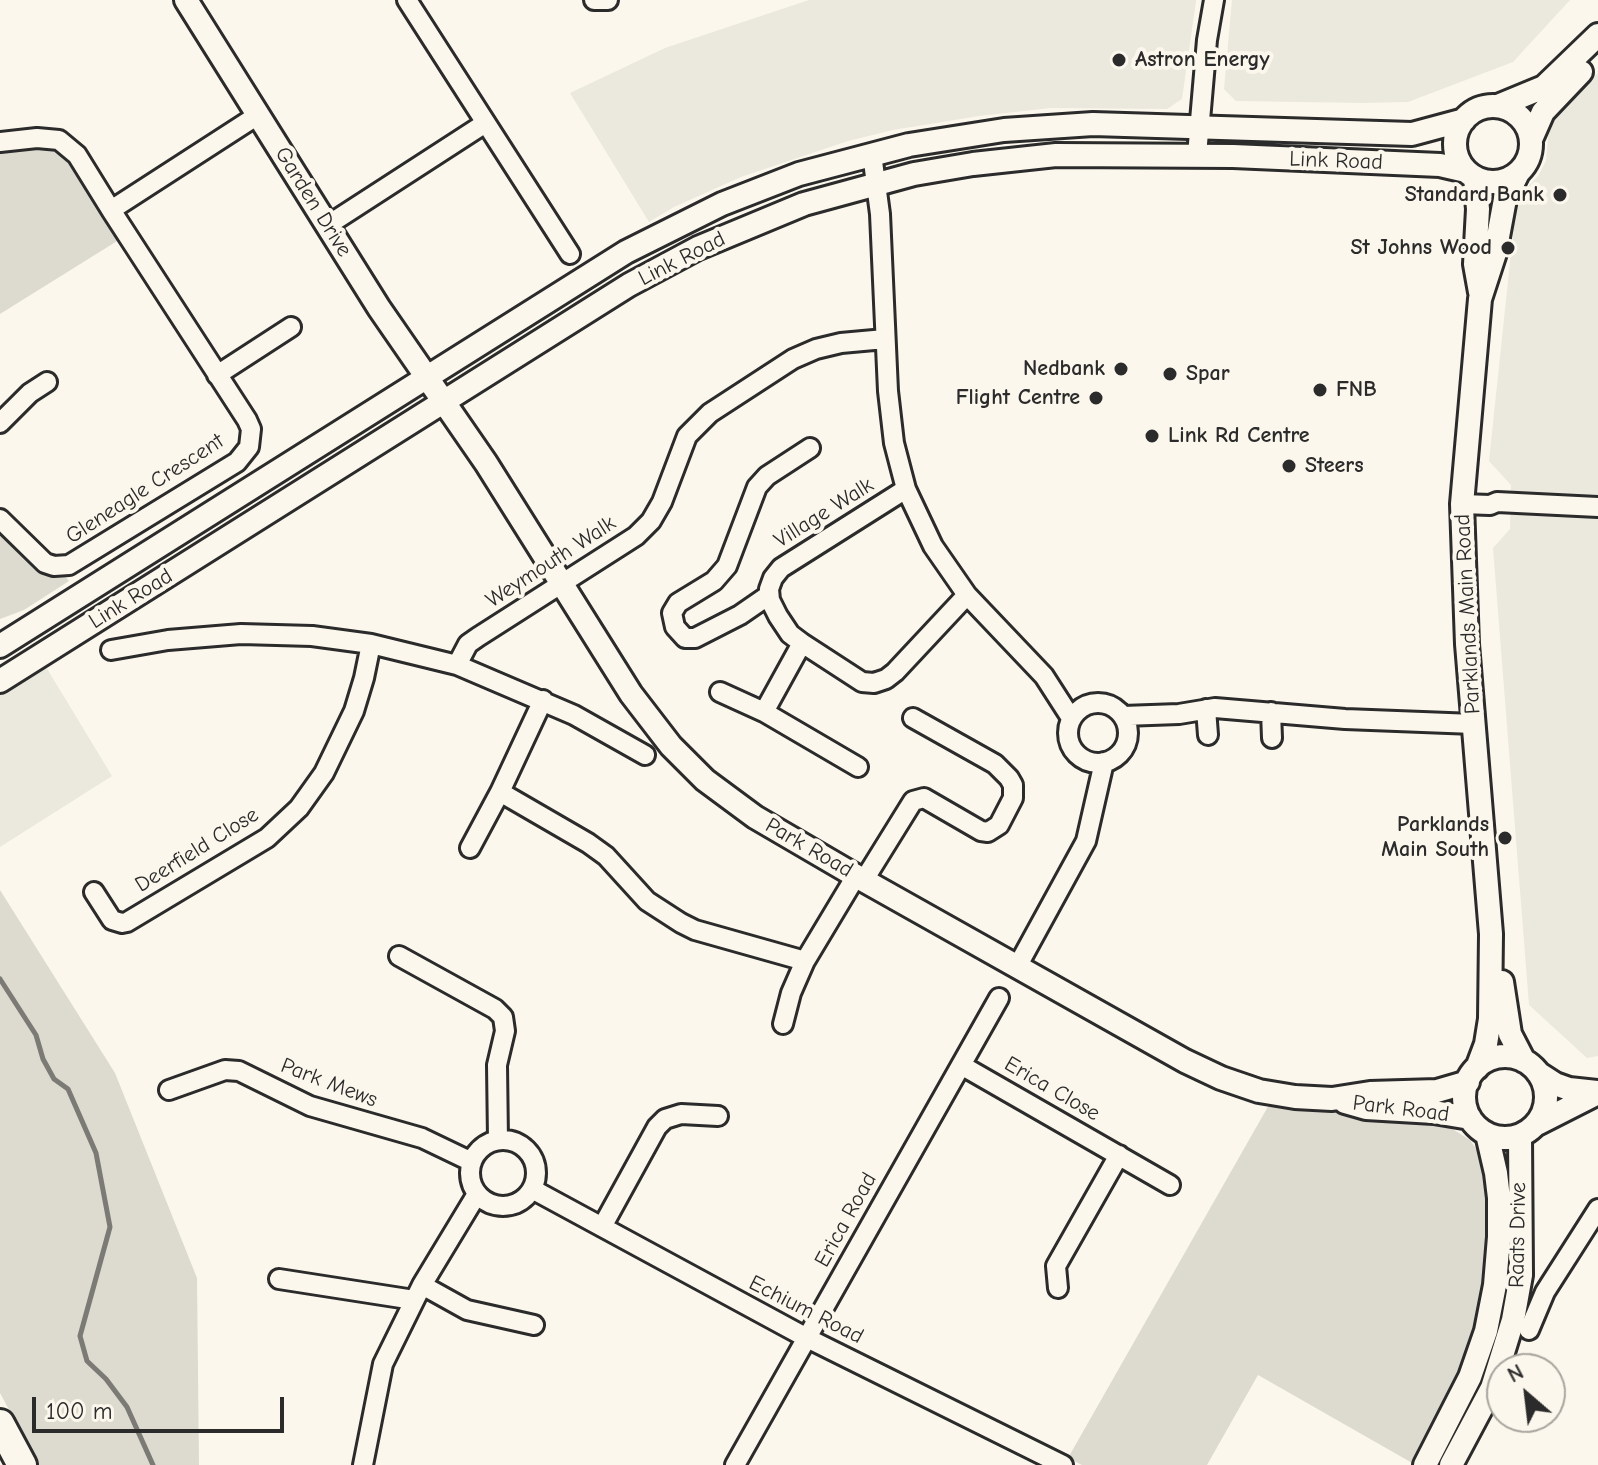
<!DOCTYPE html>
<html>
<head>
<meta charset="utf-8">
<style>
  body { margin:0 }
  #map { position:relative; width:1598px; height:1465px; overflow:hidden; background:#fbf7ec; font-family:"Comic Neue",sans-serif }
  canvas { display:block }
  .north { position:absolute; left:1486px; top:1353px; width:80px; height:80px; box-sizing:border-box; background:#fbf7ec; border:2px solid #a8a59f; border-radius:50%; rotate:332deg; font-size:22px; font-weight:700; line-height:32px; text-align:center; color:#2b2b2b }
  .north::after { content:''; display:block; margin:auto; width:28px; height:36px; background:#2b2b2b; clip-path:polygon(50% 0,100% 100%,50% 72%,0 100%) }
  .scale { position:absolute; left:32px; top:1397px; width:252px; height:36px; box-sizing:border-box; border:4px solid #2b2b2b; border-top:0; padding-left:10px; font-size:24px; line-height:28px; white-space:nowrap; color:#2b2b2b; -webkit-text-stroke:6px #fbf7ec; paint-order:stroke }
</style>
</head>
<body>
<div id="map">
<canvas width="1598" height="1465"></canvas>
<div class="north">N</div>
<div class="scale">100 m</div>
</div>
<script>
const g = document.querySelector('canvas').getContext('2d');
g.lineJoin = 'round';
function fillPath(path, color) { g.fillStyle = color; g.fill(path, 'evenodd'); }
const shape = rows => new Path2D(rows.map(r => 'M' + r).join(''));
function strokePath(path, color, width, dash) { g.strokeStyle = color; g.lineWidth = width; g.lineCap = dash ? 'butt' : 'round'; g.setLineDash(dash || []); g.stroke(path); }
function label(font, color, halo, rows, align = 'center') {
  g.font = font + ' "Comic Neue",sans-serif'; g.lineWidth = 8; g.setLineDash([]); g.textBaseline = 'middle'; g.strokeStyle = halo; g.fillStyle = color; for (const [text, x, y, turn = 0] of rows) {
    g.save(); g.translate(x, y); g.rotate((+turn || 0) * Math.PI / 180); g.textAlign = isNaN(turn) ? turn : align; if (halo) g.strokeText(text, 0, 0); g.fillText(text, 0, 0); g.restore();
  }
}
fillPath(shape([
  [809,0,1196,0,1196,1,1182,99,1167,109,1051,108,979,116,893,130,848,141,741,177,674,207,649,222,570,93,665,48],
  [1232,0,1570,0,1513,62,1408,102,1362,103,1236,101,1224,89],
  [1598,73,1598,1056,1587,1058,1529,1005,1493,548,1510,529,1511,485,1489,461,1516,205,1519,196,1538,176,1546,161,1549,126],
  [40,657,112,776,0,847,0,682]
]), '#ebe8de');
fillPath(shape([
  [35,145,53,147,69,156,122,238,0,314,0,148],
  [0,531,38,568,64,575,69,581,24,610,0,619],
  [0,890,115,1073,197,1278,199,1465,39,1465,0,1393],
  [1270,1103,1288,1107,1426,1119,1443,1123,1470,1140,1480,1154,1488,1183,1489,1226,1488,1262,1477,1324,1459,1378,1414,1464,1258,1375,1207,1465,1082,1465,1068,1458]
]), '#dddad0');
strokePath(shape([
  [0,979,36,1035,43,1059,54,1079,68,1089,96,1153,110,1227,80,1336,87,1361,106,1379,127,1407,153,1465]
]), '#7b7a75', 5);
const minor = shape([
  [407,0,570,254],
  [594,0,608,0],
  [0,142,37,138,59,140,77,155,111,210],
  [872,154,880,214,888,391,894,443,906,489,933,546,967,595,1044,676,1071,718],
  [1197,155,1207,40,1214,0],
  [328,225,484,124],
  [217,375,291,327],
  [0,423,30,393,47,382],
  [906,489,781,568,773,578,769,589,770,600,778,616,790,634,802,643,862,682,874,683,886,679,895,672,967,595],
  [1462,504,1490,505,1497,502,1598,507],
  [0,519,45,563,54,566,69,565,237,462,249,447,251,429,247,420,111,210,258,115],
  [769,595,740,615,695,638,685,638,675,627,672,613,678,603,714,581,727,566,757,487,767,476,810,448],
  [111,650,168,640,241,634,312,636,371,644,457,665,574,715,645,755],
  [457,665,468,644,478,637,636,536,651,521,662,502,687,436,710,413,793,359,816,349,841,343,885,339],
  [720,692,764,712,858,767],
  [543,700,500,792,588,843,606,856,647,901,681,923,695,930,805,961,856,876],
  '1068 733a30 30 0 1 1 60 0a30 30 0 1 1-60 0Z',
  [1206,709,1208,735],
  [764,712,802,643],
  [1271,712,1272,738],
  [1123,716,1179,714,1215,708,1345,719,1474,724],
  [470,848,500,792],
  [864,880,913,801,924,798,981,831,988,832,999,825,1013,798,1013,785,1009,778,995,764,913,718],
  [94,892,112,920,122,923,127,922,267,838,299,808,324,773,354,711,364,678,371,644],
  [399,956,495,1009,503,1017,505,1031,497,1065,498,1140],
  [1017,967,1086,841,1104,762],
  [783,1024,791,993,805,961],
  [961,1065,1170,1185],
  [169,1090,225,1070,239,1071,310,1106,422,1138,472,1162],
  '470 1173a33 33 0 1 1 66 0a33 33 0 1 1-66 0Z',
  [532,1189,807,1338,1063,1465],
  [602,1227,657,1127,665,1119,681,1114,718,1116],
  [279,1279,414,1300],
  [422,1285,467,1310,534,1325],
  [1058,1288,1056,1266,1119,1155],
  [1529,1330,1545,1292,1598,1209],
  [363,1465,383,1364,422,1285,477,1194],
  [735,1465,999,998]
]);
const tertiary = shape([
  [186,0,379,308,486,463,631,694,671,746,705,780,755,817,856,876,1185,1061,1221,1078,1259,1091,1295,1097,1332,1099,1370,1093,1437,1091,1468,1082],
  '1455 144a38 38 0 1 1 76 0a38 38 0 1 1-76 0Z',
  [1498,106,1544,87,1598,35],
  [1532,137,1543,112,1581,72],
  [1475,178,1478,209,1475,264,1480,292],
  [0,646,626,252,722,204,799,174,909,145,1004,130,1093,124,1412,134,1464,120],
  [0,681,629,285,698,248,804,204,914,174,973,164,1056,155,1233,156,1440,165,1466,171],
  [1502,982,1510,1034,1524,1061],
  '1464 1097a41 41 0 1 1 82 0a41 41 0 1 1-82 0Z',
  [1477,1068,1486,1044,1490,1019,1491,934,1467,644,1462,504,1480,299,1495,253,1505,199,1518,173],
  [1538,1073,1555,1084,1569,1089,1598,1092],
  [1345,1102,1366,1108,1434,1112,1470,1118],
  [1537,1124,1598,1093],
  [1425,1465,1470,1377,1486,1331,1495,1285,1499,1237,1499,1198,1496,1173,1487,1134],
  [1451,1465,1492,1388,1513,1320,1521,1275,1520,1136]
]);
const primary = shape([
  [0,1424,22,1465]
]);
strokePath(minor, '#2b2b2b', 24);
strokePath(tertiary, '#2b2b2b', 28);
strokePath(primary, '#2b2b2b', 34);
strokePath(minor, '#fbf7ec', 18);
strokePath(tertiary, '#fbf7ec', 22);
strokePath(primary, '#fbf7ec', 28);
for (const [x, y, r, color] of [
  [1119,60,8,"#2b2b2b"],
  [1560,195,8,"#2b2b2b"],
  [1508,248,8,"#2b2b2b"],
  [1121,369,8,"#2b2b2b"],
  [1170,374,8,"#2b2b2b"],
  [1320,390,8,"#2b2b2b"],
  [1096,398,8,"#2b2b2b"],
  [1152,436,8,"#2b2b2b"],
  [1289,466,8,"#2b2b2b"],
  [1505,838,8,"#2b2b2b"]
]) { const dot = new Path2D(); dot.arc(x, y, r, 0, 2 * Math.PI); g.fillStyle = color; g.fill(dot); strokePath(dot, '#fbf7ec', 3); }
label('bold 22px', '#2b2b2b', '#fbf7ec', [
  ["Astron Energy",1135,60],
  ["Standard Bank",1544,195,"right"],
  ["St Johns Wood",1492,248,"right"],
  ["Nedbank",1105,369,"right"],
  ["Spar",1186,374],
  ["FNB",1336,390],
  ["Flight Centre",1080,398,"right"],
  ["Link Rd Centre",1168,436],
  ["Steers",1305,466],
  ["Parklands",1489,825,"right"],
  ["Main South",1489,850,"right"]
], 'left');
label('22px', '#2b2b2b', '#fbf7ec', [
  ["Link Road",1336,161,2],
  ["Garden Drive",313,202,58],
  ["Link Road",682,259,-27],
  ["Gleneagle Crescent",145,489,-33],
  ["Village Walk",824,513,-32],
  ["Weymouth Walk",551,562,-33],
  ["Link Road",131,599,-32],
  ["Parklands Main Road",1468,614,-93],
  ["Park Road",809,848,30],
  ["Deerfield Close",197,850,-32],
  ["Park Mews",329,1083,21],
  ["Erica Close",1052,1089,30],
  ["Park Road",1401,1109,7],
  ["Erica Road",846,1220,-61],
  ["Raats Drive",1518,1235,-89],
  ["Echium Road",806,1310,27]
]);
</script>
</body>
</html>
